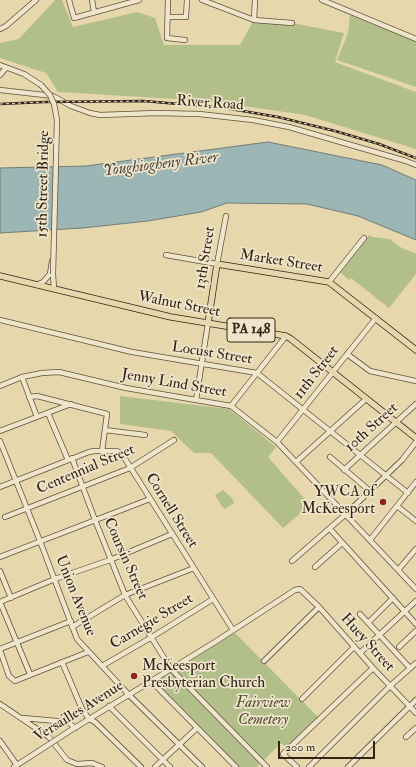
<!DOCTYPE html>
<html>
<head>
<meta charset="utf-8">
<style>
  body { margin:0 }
  #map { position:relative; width:416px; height:767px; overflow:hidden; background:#e6d7ad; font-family:"IM FELL Double Pica",serif }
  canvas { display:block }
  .scale { position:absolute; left:278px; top:741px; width:97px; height:18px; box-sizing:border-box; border:2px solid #322419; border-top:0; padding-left:5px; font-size:12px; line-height:14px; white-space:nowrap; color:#322419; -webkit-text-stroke:3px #efe5ca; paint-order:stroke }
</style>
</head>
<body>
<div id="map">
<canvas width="416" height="767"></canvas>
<div class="scale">200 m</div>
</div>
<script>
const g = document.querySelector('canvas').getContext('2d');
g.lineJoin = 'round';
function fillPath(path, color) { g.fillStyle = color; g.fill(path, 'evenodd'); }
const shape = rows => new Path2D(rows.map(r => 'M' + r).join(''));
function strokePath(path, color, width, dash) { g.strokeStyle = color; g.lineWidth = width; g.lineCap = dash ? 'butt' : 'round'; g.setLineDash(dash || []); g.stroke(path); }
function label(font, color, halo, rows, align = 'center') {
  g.font = font + ' "IM FELL Double Pica",serif'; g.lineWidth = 3.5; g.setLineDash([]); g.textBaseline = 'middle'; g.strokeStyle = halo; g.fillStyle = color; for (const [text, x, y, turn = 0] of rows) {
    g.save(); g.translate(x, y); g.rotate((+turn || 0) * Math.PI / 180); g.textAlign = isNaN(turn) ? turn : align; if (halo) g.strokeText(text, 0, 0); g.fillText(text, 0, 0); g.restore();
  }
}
fillPath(shape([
  [55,0,62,0,73,27,137,12,155,18,164,45,240,45,254,20,292,23,344,33,335,62,416,92,416,149,305,115,210,101,58,92,46,73,0,58,0,43,19,39],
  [350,15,416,42,416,87,337,60,348,33],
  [369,235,372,237,390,239,400,247,416,254,416,274,389,308,351,278,349,280,340,272],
  [120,396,229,409,276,447,268,457,310,505,283,528,211,453,194,453,171,431,120,424],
  [223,490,232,498,234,503,225,509,223,508,215,495],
  [235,633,319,718,287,748,281,743,262,762,176,670],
  [171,672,259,763,259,765,257,767,238,767,155,681]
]), '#b3bf8b');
const water = shape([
  [268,142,382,165,416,180,416,240,358,216,307,204,227,203,201,212,148,221,82,228,0,233,0,168,86,166,268,142]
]);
fillPath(water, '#9cb6b6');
strokePath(water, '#727c77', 1);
const minor = shape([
  [69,0,74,18,139,0],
  [92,0,94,12],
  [168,0,167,38,185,40],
  [202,0,254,20,292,23],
  [322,0,416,39],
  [168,17,186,17,187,0],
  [254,20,255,0],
  [0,29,6,26,36,0],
  [0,65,24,74,41,85],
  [0,75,6,68],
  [0,90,53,96,71,106,90,113,100,115,157,113,199,114,253,120,289,127,406,161,416,165],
  [166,255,217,264,226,216],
  [53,274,54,289],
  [329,282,364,238],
  [36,285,43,282,50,274,52,261],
  [0,320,132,352,257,373,408,493],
  [347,354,370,371,416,381],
  [22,377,37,417],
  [0,386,22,377,42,373,59,372,126,388,231,406,277,442,416,589],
  [29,397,37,396,107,414,102,451],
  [196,400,208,323],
  [231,406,286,336],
  [48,413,68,460],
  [105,430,145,435],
  [0,431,71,404],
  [0,441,40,541,77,639,129,695,202,767],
  [277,442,376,318],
  [330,457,370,491],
  [72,458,95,520,125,595,171,669,267,767],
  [296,462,366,399],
  [344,470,416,404],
  [0,487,89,452,94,451,117,451,122,454,233,630],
  [397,506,416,521],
  [5,517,130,468,174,440],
  [330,529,416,624],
  [370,540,416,482],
  [0,557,150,499],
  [292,561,346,514,402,460,416,442],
  [315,567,342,543],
  [398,570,416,549],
  [0,571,11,598],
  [360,614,410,668],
  [368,623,393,598],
  [72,627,125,595,194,568],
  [399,647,416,631],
  [0,649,71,621],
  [0,650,9,676,15,681,88,652],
  [360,653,416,601],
  [264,661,319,607],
  [62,662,82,709,89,719,95,722,141,767],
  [102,666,152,637,213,599],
  [30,674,0,602,55,579,110,560,172,534],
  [151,681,236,767],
  [302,699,354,647],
  [0,704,49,737,67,760,77,764,92,763,102,767],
  [109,706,170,767],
  [23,718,68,722,75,728],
  [68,732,215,642,295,590,300,589,319,607,373,668,416,713],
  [406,737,416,728],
  [0,741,17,765],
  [14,767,45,747],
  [155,767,197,728],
  [297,767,283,754,373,668],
  [309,767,390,686,416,663],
  [348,767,416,700]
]);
const major = shape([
  [0,276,171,317,286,336,291,339,416,438],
  [208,323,217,264,329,282,416,350]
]);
strokePath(minor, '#5f513e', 6);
strokePath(major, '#322419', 7);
strokePath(minor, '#efe5ca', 4.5);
strokePath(major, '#e6d7ad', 5.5);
const rail = shape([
  [0,104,44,102,144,101,225,108,278,117,335,131,379,144,416,158]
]);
strokePath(rail, '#322419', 2.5);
strokePath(rail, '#efe5ca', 1, [3]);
const minorBridge = shape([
  [41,85,50,95,54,104,57,120,53,274],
  [45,747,68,732]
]);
strokePath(minorBridge, '#5f513e', 6, []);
strokePath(minorBridge, '#efe5ca', 4.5);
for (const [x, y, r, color] of [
  [383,502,4,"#8f2418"],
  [134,676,4,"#8f2418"]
]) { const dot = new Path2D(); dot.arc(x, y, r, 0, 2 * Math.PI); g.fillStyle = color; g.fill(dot); strokePath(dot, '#efe5ca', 1.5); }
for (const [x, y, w] of [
  [251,330,48]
]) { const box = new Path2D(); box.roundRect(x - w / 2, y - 12, w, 24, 3); g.fillStyle = '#efe5ca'; g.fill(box); strokePath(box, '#322419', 1); }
label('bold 14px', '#322419', null, [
  ["PA 148",251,330]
]);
label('15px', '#322419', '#efe5ca', [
  ["River Road",210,104,4],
  ["15th Street Bridge",44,184,-89],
  ["13th Street",206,258,-81],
  ["Market Street",281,262,9],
  ["Walnut Street",179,305,11],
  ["Locust Street",212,354,9],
  ["11th Street",317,373,-52],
  ["Jenny Lind Street",174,384,10],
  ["10th Street",372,428,-42],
  ["Centennial Street",86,470,-23],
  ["Cornell Street",171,511,58],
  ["Coursin Street",125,559,66],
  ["Union Avenue",75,596,68],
  ["Carnegie Street",152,622,-31],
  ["Huey Street",367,643,48],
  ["Versailles Avenue",79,712,-32]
]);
label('15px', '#322419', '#efe5ca', [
  ["YWCA of",375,493],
  ["McKeesport",375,510],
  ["McKeesport",142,667,"left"],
  ["Presbyterian Church",142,684,"left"]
], 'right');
label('italic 15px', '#524b36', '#efe5ca', [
  ["Fairview",263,704],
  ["Cemetery",263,721]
]);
label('italic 16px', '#4c4840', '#efe5ca', [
  ["Youghiogheny River",161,165,-7]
]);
</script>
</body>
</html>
